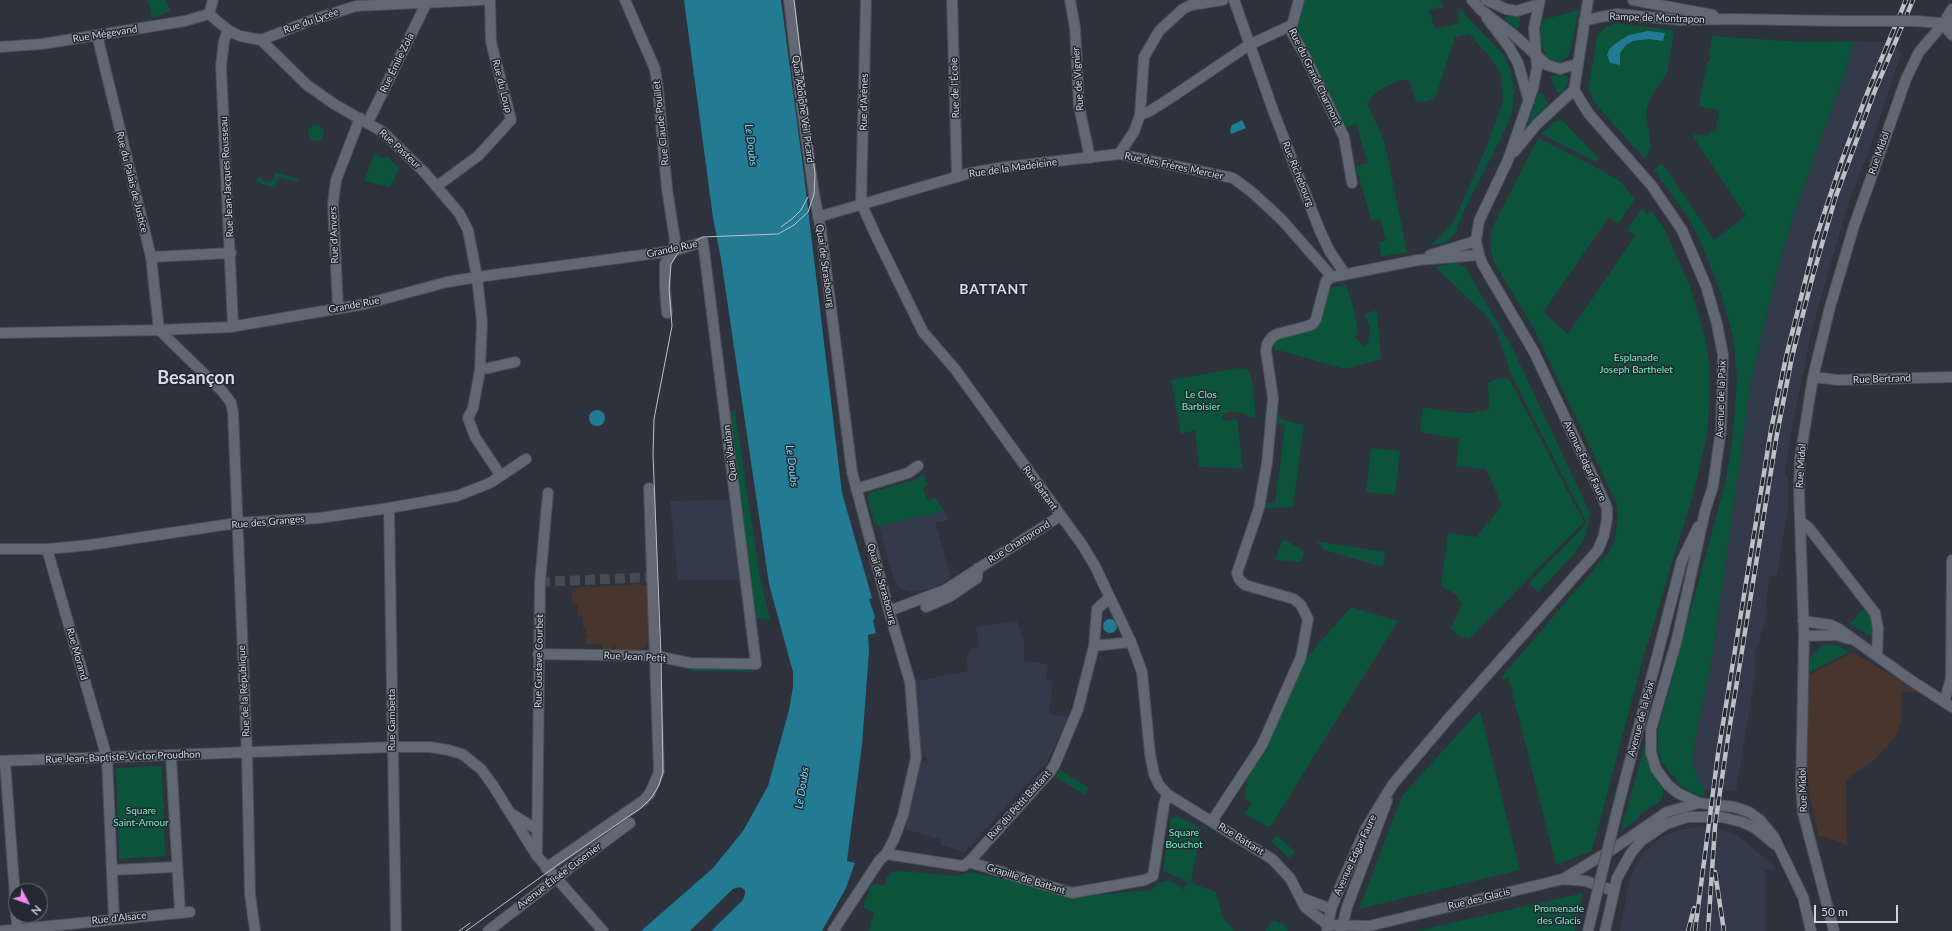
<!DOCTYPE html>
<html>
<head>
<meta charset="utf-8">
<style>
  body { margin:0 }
  #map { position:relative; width:1952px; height:931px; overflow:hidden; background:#2d323c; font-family:Lato,sans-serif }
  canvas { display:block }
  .north { position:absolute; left:8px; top:883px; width:40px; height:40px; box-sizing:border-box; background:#232832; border:1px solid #696d75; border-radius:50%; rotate:131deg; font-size:11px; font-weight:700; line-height:16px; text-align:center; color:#d1d4da }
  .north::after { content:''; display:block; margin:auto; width:14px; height:18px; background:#f389f1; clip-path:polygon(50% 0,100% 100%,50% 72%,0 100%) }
  .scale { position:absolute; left:1814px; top:905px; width:84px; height:18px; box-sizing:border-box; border:2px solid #d1d4da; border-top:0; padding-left:5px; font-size:12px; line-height:14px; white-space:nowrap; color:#d1d4da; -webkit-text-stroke:3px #232832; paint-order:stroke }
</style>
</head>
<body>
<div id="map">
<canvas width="1952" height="931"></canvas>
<div class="north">N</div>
<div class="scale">50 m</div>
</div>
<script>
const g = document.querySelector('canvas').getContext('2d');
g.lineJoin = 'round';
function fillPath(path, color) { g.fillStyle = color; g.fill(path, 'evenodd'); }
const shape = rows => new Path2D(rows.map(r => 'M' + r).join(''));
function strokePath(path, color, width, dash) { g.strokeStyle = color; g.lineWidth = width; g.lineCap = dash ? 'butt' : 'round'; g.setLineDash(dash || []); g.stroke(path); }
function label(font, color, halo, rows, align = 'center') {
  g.font = font + ' Lato,sans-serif'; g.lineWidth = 3; g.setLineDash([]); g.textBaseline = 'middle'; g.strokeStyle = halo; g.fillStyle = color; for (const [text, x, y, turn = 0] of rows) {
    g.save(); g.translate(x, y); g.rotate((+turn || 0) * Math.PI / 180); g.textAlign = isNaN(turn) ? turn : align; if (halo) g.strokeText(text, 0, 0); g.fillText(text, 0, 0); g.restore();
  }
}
fillPath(shape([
  [639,584,647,586,649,634,645,648,640,648,639,651,616,651,616,645,614,645,611,650,603,650,602,644,586,644,586,639,588,638,588,635,586,635,586,628,583,627,583,617,577,616,578,604,572,604,572,594,576,588],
  [1853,652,1919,692,1901,692,1901,722,1896,735,1877,758,1846,780,1847,845,1826,837,1819,836,1809,793,1807,771,1809,675]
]), '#48352d');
fillPath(shape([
  [1854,41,1892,42,1901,53,1868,153,1849,201,1827,276,1810,338,1790,437,1785,476,1788,477,1788,507,1777,575,1769,577,1765,621,1755,653,1755,678,1736,791,1705,790,1696,775,1692,758,1713,652,1751,381,1771,295,1782,254,1797,206,1845,72],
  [731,500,741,580,678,580,670,501],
  [944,511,949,520,935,523,951,578,934,588,911,592,903,590,898,586,894,579,879,526],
  [1017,621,1024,643,1024,661,1048,664,1046,680,1053,681,1049,714,1068,717,1047,763,964,852,941,845,942,840,905,829,921,763,926,762,926,757,921,756,916,681,968,671,966,657,971,649,979,646,976,627],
  [1702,826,1728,831,1738,836,1772,864,1774,869,1765,870,1765,931,1620,931,1630,877,1644,852,1663,836,1680,830]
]), '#333b4a');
fillPath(shape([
  [146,0,165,0,171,11,152,18,150,6],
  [1304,0,1439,0,1444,7,1429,10,1435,29,1459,23,1458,7,1497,48,1505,58,1511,71,1514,93,1513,108,1505,130,1465,209,1458,225,1458,230,1446,242,1427,246,1434,242,1453,223,1487,146,1503,102,1501,74,1491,58,1469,34,1455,37,1435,99,1423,102,1416,101,1409,80,1397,81,1385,87,1374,94,1367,103,1385,143,1407,252,1381,257,1379,242,1386,241,1380,219,1371,220,1356,166,1368,163,1356,124,1345,127,1295,31],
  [1579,10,1570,53,1561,62,1551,60,1547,57,1542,47,1540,37,1542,20],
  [1506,16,1520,17,1519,27,1516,29,1504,18],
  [1617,23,1672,30,1674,35,1667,73,1649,100,1646,113,1651,146,1648,154,1644,158,1594,102,1588,87,1598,34,1607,26],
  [1712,36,1803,42,1854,41,1845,72,1797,206,1782,254,1771,295,1751,381,1713,652,1692,758,1696,775,1705,790,1703,796,1700,796,1677,784,1677,780,1661,761,1658,749,1658,730,1725,484,1732,443,1737,380,1734,341,1728,318,1720,291,1701,242,1688,217,1654,170,1662,163,1714,240,1746,216,1694,138,1694,134,1708,136,1709,131,1715,132,1719,110,1699,106,1707,62,1709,62,1711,56,1709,55],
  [1554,75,1565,75,1569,78,1563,93,1557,92,1551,77],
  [1539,92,1542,93,1548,105,1527,125],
  [1562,120,1598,158,1596,162,1541,134,1555,121],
  '308 133a8 8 0 1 1 16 0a8 8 0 1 1-16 0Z',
  [1538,138,1594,166,1621,182,1635,199,1618,224,1609,217,1543,312,1568,334,1635,236,1627,230,1642,208,1647,214,1652,211,1665,230,1690,287,1704,332,1709,362,1710,395,1707,435,1694,491,1643,658,1592,851,1556,865,1508,676,1503,682,1502,676,1609,552,1615,540,1618,515,1616,502,1533,327,1495,264,1491,251,1491,231,1495,222],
  [374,154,385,159,386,156,399,168,390,187,364,181],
  [275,172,299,179,298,182,279,177,275,188,259,183,257,179,261,175,263,181,267,182,272,181,275,177],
  [1454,263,1460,264,1465,267,1512,347,1590,513,1585,538,1573,555,1538,593,1529,583,1587,523,1512,376,1496,330,1487,316,1437,269,1438,266],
  [1346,285,1354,310,1358,333,1355,337,1363,346,1368,342,1369,335,1370,329,1365,314,1377,310,1381,359,1345,369,1274,349,1272,344,1276,339,1317,325,1322,317,1328,288],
  [1238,368,1248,369,1252,380,1256,417,1252,418,1242,413,1229,412,1222,415,1224,421,1237,419,1243,468,1199,467,1195,430,1181,434,1171,380],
  [1498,378,1509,379,1584,522,1469,639,1459,636,1451,628,1462,604,1455,594,1441,586,1448,533,1476,537,1502,506,1486,469,1456,466,1459,439,1420,432,1423,407,1452,412,1472,413,1489,409,1488,383],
  [730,411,735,411,760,577,770,620,754,618],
  [1276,411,1278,411,1280,419,1304,425,1293,507,1264,508,1266,503,1275,503,1280,466,1285,425,1275,424],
  [1371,448,1400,451,1395,495,1366,492],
  [923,474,928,485,923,488,927,501,935,498,944,511,879,526,874,523,867,497,869,493,916,479],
  [1283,539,1304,551,1301,562,1275,560],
  [1316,541,1385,552,1383,567,1324,550],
  [1866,606,1873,625,1872,637,1850,624],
  [1351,607,1398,621,1270,827,1244,814,1252,803,1245,799,1247,775,1295,677,1309,655],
  [1827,644,1839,646,1849,652,1810,672,1810,660,1812,655,1821,646],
  [691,666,754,667,754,672,691,671],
  [1480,710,1520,870,1359,909,1402,796],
  [1645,744,1649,768,1663,789,1663,797,1658,803,1643,812,1631,825,1621,830],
  [162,766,165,856,119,859,116,768],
  [1060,770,1089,788,1085,795,1056,777],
  [1178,816,1201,829,1191,883,1216,892,1223,919,1235,931,869,931,871,925,869,920,873,918,874,913,863,907,871,885,885,885,887,877,892,872,901,871,956,876,971,872,1015,881,1073,897,1152,890,1158,883,1166,881,1172,881,1184,890,1188,882,1163,871,1171,818],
  [1277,835,1295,852,1289,858,1271,842],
  [1583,893,1575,931,1417,931,1530,905],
  [1274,920,1284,925,1288,931,1265,931]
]), '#0c533c');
fillPath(shape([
  [684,0,781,0,804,175,842,493,872,598,869,599,875,617,873,621,876,633,868,635,869,651,862,745,847,861,855,863,846,888,822,931,711,931,742,901,745,893,742,888,733,889,690,931,641,931,713,868,743,831,768,786,789,710,793,687,793,672,769,584,721,259,713,218],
  [1648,31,1665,33,1663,41,1649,39,1633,41,1626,45,1620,53,1620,65,1610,63,1607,55,1610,48,1619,41,1629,35],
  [1242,120,1246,128,1231,134,1230,130,1232,125],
  '589 418a8 8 0 1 1 16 0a8 8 0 1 1-16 0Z',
  '1103 626a7 7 0 1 1 14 0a7 7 0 1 1-14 0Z'
]), '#227a93');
fillPath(shape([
  [740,887,745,890,744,898,711,931,709,931,740,900,743,893,741,890,735,891,693,931,690,931,733,889]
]), '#2d323c');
strokePath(shape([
  [540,582,653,577]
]), '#464a54', 10, [10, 5]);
const minor = shape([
  [625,0,655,69,658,89,667,189,675,240,673,251,665,264,665,289,667,313],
  [789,0,801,101,814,194,821,230,852,472,889,611,910,682,916,758,903,815,894,839,886,854,879,861,833,931],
  [866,0,861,203,876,236,923,332,955,369,1083,546,1095,566,1131,642,1142,672,1150,754,1154,774,1159,785,1167,794,1272,859,1290,878,1305,907,1328,925],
  [952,0,957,177],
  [1070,0,1075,28,1079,106,1090,158],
  [1234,0,1274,113,1320,231,1330,252,1345,274],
  [1299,0,1292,25,1292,33,1305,56,1344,137,1352,183],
  [209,14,228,30,240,36,261,40],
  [209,14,213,0],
  [228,30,224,41,221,66,233,326],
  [97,35,151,257,159,330],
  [261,40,307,85,334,104,383,132,425,173,459,213,468,230,477,277,482,322,480,370,473,408,468,418,475,437,501,476],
  [261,40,312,20,356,6,482,0],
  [0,47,42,44,185,21,209,14],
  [1140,115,1150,111,1169,99,1249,45,1292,25],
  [368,122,426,4],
  [1119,154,1134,132,1140,115,1144,57,1159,31,1183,9,1191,5,1223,0],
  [437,186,478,156,511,120,491,42,490,0],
  [818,217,970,173,1005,167,1119,154,1233,178,1253,193,1282,220,1332,277],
  [1430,255,1476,241],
  [151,257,231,253],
  [338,308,333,204,336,180,360,118],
  [159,330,223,392,231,403,233,412,247,754,250,894,255,931],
  [0,333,159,330,230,327,365,304,447,282,477,277,673,251,703,242,756,664,690,663,656,656,538,654],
  [480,370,515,362],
  [1813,377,1838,380,1952,377],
  [856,489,908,473,918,466],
  [389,508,396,931],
  [1800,521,1809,528,1875,613,1878,628,1877,655],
  [0,549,47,549,90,545,237,523,319,518,389,508,457,496,490,483,526,459],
  [47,549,107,758,114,919],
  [926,607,949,597,977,578,978,568],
  [889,611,945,590,1060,516],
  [1803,621,1831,625,1839,629,1909,679,1952,707],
  [1804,636,1837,635,1849,639],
  [1094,646,1131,642],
  [1944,702,1951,679,1952,560],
  [171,756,180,912],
  [0,761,393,747,430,747,448,750,462,754,481,769,492,784,537,856,603,931],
  [5,761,16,910],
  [512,814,536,829],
  [1212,821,1262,745,1301,657,1308,619,1301,605,1294,599,1245,585,1239,579,1237,573,1259,508,1267,463,1273,398,1266,351,1267,344,1272,337,1277,334,1308,326,1313,324,1316,319,1326,281,1332,277,1418,260,1479,255],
  [886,854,963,866,969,862,1050,772,1055,764,1078,709,1094,646,1097,609,1109,598],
  [537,856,540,582,548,493],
  [969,862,1072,893,1145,880,1153,876,1164,805,1167,794],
  [546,868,644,800,650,793,659,772,649,488],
  [112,870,176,867],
  [1302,898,1331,909],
  [16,915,18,931],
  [0,931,190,912],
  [488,931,580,860,630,823],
  [1834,931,1803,813,1801,786,1804,636,1799,491,1800,458,1813,377,1830,307,1854,226,1906,79,1919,52,1943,24]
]);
const tertiary = shape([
  [1633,0,1713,15],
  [1584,21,1600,17,1618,14,1680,20,1731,19,1843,21],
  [1916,21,1952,24],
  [1943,24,1952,9],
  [1943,24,1952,35]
]);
const secondary = shape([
  [1472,0,1481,10,1514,35,1547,65,1560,69,1577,64],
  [1486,0,1506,9,1517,11,1539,4],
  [1487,18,1509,47,1518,63,1529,101],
  [1574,90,1589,114,1652,186,1682,230,1706,286,1717,324,1723,355,1721,429,1713,486,1705,511,1677,639,1651,729,1651,753,1656,769,1668,785,1678,793,1699,803],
  [1514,152,1537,124,1574,90,1588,0],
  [1618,807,1682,560,1698,527],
  [1563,879,1613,849,1667,812,1699,803,1734,807,1749,812,1760,820,1774,837,1803,897,1811,931],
  [1328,925,1369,926,1563,879,1586,881,1614,891],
  [1327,931,1331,909,1337,894,1366,828,1393,784,1449,718,1598,550,1604,535,1607,519,1607,508,1600,492,1534,352,1483,265,1479,255,1476,241,1479,221,1508,160,1533,88,1537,68,1534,28,1540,0],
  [1341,931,1347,907,1387,801],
  [1588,931,1590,922],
  [1605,931,1617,878,1631,853,1641,841,1666,824,1687,817,1721,817,1742,822,1755,828,1774,844]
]);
strokePath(minor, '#4a4e56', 12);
strokePath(tertiary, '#4a4e56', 12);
strokePath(secondary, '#4a4e56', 12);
strokePath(minor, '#626873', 10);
strokePath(tertiary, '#626873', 10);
strokePath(secondary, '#626873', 10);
strokePath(shape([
  [781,227,793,218,801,210,808,197],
  [459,931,470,923],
  [466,931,559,864,641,808,652,797,659,785,663,772,661,657,653,454,654,419,672,326,669,289,671,264,681,248,703,237,778,234,794,225,808,212,814,194,815,174,794,0]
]), '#bdc0c6', 1);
const rail = shape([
  [1715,872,1724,931],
  [1688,931,1694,908],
  [1695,931,1718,754,1771,430,1786,357,1816,238,1842,160,1868,91,1906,0],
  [1708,931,1715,826,1728,737,1777,434,1792,357,1812,279,1835,199,1874,93,1913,0]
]);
strokePath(rail, '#bdc0c6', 4.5);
strokePath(rail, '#232832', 3, [9]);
const tertiaryBridge = shape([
  [1843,21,1916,21]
]);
const secondaryBridge = shape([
  [1590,922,1618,807]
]);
strokePath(tertiaryBridge, '#4a4e56', 12, []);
strokePath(secondaryBridge, '#4a4e56', 12, []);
strokePath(tertiaryBridge, '#626873', 10);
strokePath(secondaryBridge, '#626873', 10);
label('10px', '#d1d4da', '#232832', [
  ["Rampe de Montrapon",1657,18,2],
  ["Rue du Lycée",311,21,-19],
  ["Rue Mégevand",105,34,-9],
  ["Rue Émile Zola",397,63,-64],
  ["Rue du Grand Charmont",1315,77,64],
  ["Rue de Vignier",1078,79,-94],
  ["Rue du Loup",502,86,76],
  ["Rue de l'École",955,88,-92],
  ["Rue d'Arènes",864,102,-89],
  ["Quai Adolphe Veil Picard",803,109,82],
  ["Rue Claude Pouillet",661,123,-96],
  ["Rue Pasteur",400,149,43],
  ["Rue Midol",1879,153,-71],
  ["Rue des Frères Mercier",1174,166,12],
  ["Rue de la Madeleine",1013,168,-8],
  ["Rue Richebourg",1298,174,68],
  ["Rue Jean-Jacques Rousseau",227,177,-93],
  ["Rue du Palais de Justice",132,182,76],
  ["Rue d'Anvers",334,235,-92],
  ["Grande Rue",672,249,-12],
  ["Quai de Strasbourg",825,266,82],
  ["Grande Rue",354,305,-11],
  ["Rue Bertrand",1882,379,-2],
  ["Avenue de la Paix",1721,399,-88],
  ["Quai Vauban",730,453,-97],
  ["Avenue Edgar Faure",1585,461,65],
  ["Rue Midol",1801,466,-86],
  ["Rue Battant",1040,488,54],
  ["Rue des Granges",268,522,-5],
  ["Rue Champrond",1019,542,-32],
  ["Quai de Strasbourg",882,584,74],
  ["Rue Morand",77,654,74],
  ["Rue Jean Petit",635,657,3],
  ["Rue Gustave Courbet",539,661,-89],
  ["Rue de la République",244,691,-93],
  ["Avenue de la Paix",1641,719,-75],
  ["Rue Gambetta",392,720,-90],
  ["Rue Jean-Baptiste-Victor Proudhon",123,757,-2],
  ["Rue Midol",1803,790,-92],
  ["Rue du Petit Battant",1019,805,-48],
  ["Rue Battant",1241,839,32],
  ["Avenue Edgar Faure",1355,855,-65],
  ["Avenue Élisée Cusenier",559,876,-37],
  ["Grapille de Battant",1026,879,17],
  ["Rue des Glacis",1479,899,-14],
  ["Rue d'Alsace",119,918,-6]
]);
label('10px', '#71f6c1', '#232832', [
  ["Esplanade",1636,358],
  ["Joseph Barthelet",1636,370],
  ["Le Clos",1201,395],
  ["Barbisier",1201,407],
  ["Square",141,811],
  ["Saint-Amour",141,823],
  ["Square",1184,833],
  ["Bouchot",1184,845],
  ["Promenade",1559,909],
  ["des Glacis",1559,921]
]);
label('italic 11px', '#6ddcff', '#232832', [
  ["Le Doubs",751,145,83],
  ["Le Doubs",792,466,83],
  ["Le Doubs",802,788,-81]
]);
g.letterSpacing = '1px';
label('bold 14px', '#d6dce9', '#232832', [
  ["BATTANT",994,289]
]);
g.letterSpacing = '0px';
label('bold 18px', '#d6dce9', '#232832', [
  ["Besançon",196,378]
]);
</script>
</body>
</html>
